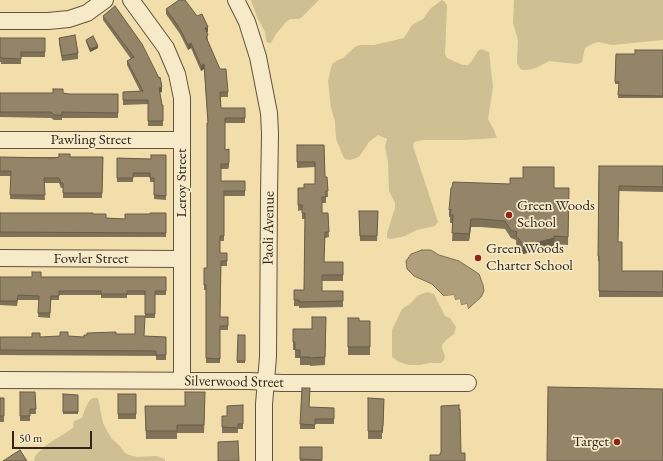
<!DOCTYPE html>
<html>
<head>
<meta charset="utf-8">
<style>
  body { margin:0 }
  #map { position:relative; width:663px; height:461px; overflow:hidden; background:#f1deab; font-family:"EB Garamond",serif }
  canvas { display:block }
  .scale { position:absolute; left:12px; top:431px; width:80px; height:18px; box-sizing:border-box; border:2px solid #30251f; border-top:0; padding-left:5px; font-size:12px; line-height:14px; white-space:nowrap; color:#30251f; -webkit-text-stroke:3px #f6eac8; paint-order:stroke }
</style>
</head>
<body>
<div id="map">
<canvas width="663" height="461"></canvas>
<div class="scale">50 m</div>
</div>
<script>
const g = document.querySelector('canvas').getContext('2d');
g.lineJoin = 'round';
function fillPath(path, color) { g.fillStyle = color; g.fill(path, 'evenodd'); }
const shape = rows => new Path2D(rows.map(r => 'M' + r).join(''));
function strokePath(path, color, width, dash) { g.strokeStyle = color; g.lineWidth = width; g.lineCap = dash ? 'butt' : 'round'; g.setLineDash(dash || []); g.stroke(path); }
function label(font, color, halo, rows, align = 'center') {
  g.font = font + ' "EB Garamond",serif'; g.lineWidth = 3.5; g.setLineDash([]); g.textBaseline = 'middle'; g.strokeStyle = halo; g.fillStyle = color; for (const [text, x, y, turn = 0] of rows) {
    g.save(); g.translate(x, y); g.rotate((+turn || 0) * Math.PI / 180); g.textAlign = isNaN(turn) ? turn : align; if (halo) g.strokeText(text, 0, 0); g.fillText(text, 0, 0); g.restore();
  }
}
fillPath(shape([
  [251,0,319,0,302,17,299,19,290,19,286,22,276,34,271,43,269,43,266,41,265,32,257,17],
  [442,0,445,2,447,6,445,54,447,58,463,65,468,65,471,62,478,51,481,49,489,52,493,87,488,119,494,130,497,138,464,140,423,140,414,142,413,146,416,155,438,222,435,226,417,230,405,236,391,239,387,238,387,233,395,208,395,203,389,191,388,161,385,147,387,139,378,135,369,142,359,157,350,160,345,159,343,156,336,139,335,122,331,108,328,81,332,64,338,60,343,58,355,47,360,45,374,45,404,38,412,25,423,19,431,8],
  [514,0,663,0,663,40,612,45,599,42,594,43,585,48,584,52,582,62,577,64,549,61,536,68,527,70,522,70,519,67,517,63,518,40,513,23],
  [427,292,434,294,445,316,450,318,456,327,454,334,446,340,442,345,442,348,445,356,444,360,441,363,430,363,419,365,409,365,399,362,392,357,392,330,402,309,411,303,417,296],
  [93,398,98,398,103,423,107,431,112,439,119,445,125,453,129,455,137,457,156,456,165,459,165,461,34,461,35,456,45,446,73,428,74,421,82,418,85,409,89,401]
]), '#d0bf93');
const water = shape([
  [422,250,431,250,439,255,459,261,479,274,483,285,484,291,481,297,468,309,467,304,461,305,460,299,455,300,454,295,444,296,432,284,414,276,407,269,406,261,411,254,422,250]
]);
fillPath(water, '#af9f7b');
strokePath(water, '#7c6e56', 1);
fillPath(shape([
  [454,295,455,300,460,299,461,305,467,304,468,309,466,309,465,306,460,306,459,302,454,302,452,297,445,298,444,296]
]), '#f1deab');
const minor = shape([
  [131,0,166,48,177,74,182,98,182,381],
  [236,0,247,22,258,57,269,113,270,133,269,195,268,357,264,404,264,461],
  [0,21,48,21,69,19,87,13,105,0],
  [0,140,182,140],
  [0,258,182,259],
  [0,380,250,381,282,383,468,383]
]);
strokePath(minor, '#605342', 18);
strokePath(minor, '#f6eac8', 16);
fillPath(shape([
  [166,9,208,32,207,32,208,40,208,41,228,92,228,97,221,97,221,108,245,108,245,123,225,123,225,150,229,149,229,167,228,169,221,169,221,181,245,181,245,196,224,196,224,241,220,241,220,253,227,253,227,266,221,266,220,317,228,317,228,330,220,330,220,363,206,363,206,290,204,290,204,285,207,268,208,123,204,69,201,71,191,48,188,50,180,34,166,14],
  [103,16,162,92,160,92,162,105,163,105,163,126,148,126,148,104,123,105,123,92,140,91,127,65,127,61,131,59,103,20],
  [0,38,45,38,45,57,21,57,21,64,1,64,1,62,0,62],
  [59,38,78,53,78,59,62,61,59,43],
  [86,40,98,48,90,52,86,42],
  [663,50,663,98,618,98,619,84,615,84,616,54,635,54],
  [0,93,63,93,69,94,118,94,118,118,62,118,62,120,54,120,51,118,0,117],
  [297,145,324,145,325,177,327,177,328,197,326,197,326,203,322,203,322,213,328,213,329,237,325,238,324,262,343,262,343,281,322,281,322,291,343,291,343,307,299,308,299,306,294,306,294,290,304,290,305,219,302,219,302,210,298,211,298,188,304,188,315,184,315,167,297,168],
  [166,155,166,200,154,199,154,182,150,182,150,177,133,177,133,182,117,182,117,158,151,159],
  [0,157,103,157,102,198,63,198,63,188,61,188,59,183,44,183,45,200,10,199,11,176,0,176],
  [599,166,663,166,663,192,619,191,618,242,622,271,663,271,663,297,599,297,599,261,598,261],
  [554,188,569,188,568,245,554,244,554,246,523,254,519,247,516,244,516,240,511,238,505,229,481,227,471,227,469,241,452,241,453,223,450,223,450,217,449,217,449,210],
  [359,211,378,211,377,241,360,241],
  [0,213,106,218,125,219,150,214,166,213,166,237,0,237],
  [0,277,166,277,166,295,155,295,155,318,145,318,145,295,127,295,127,298,101,298,101,295,59,295,59,300,51,300,50,318,38,317,39,300,18,300,17,306,0,305],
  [326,317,325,365,310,366,310,365,300,365,300,358,295,358,295,350,293,350,293,329,312,329],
  [348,318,359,321,370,321,370,355,348,355],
  [116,334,144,336,166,337,166,360,156,360,156,356,0,355,0,337,84,337],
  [238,335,245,335,245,363,237,363],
  [20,392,35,392,36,414,30,414,30,421,20,421],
  [63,394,78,395,78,414,63,414],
  [118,394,136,394,136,419,118,419],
  [0,398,4,398,4,422,0,422],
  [368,398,384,399,383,433,382,433,382,439,368,439],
  [205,400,204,433,177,433,177,439,146,439,145,406,185,406],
  [243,405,243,429,238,429,238,433,222,433,222,416,227,416],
  [309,407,334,408,334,424,315,424,315,429,300,429,300,424],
  [300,447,322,447,322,461,300,461]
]), '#7f7259');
fillPath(shape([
  [208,27,208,32,205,33,205,28],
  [191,43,191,48,188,50,188,45],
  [98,46,98,48,90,52,90,49],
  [204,64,204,69,201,71,201,66],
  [162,87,162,92,159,93,159,88],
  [471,219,471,227,469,241,469,234],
  [554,238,554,246,523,254,523,246]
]), '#685d49');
const building = shape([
  [179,0,185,0,197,16,202,14,208,27,205,28,208,35,206,37,220,69,226,69,228,92,220,92,221,108,245,108,245,118,225,118,225,150,229,149,229,162,228,164,221,164,221,181,245,181,245,191,224,191,224,236,220,236,220,253,227,253,227,261,221,261,220,317,228,317,228,326,220,326,220,359,206,358,206,285,204,285,204,268,207,268,207,123,208,123,204,64,201,66,191,43,188,45,180,29,166,9,179,0],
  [115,6,142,44,159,78,160,77,162,87,159,88,162,105,163,105,163,121,148,121,148,100,123,100,123,92,143,91,127,61,134,57,103,16,115,6],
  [75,35,78,53,62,56,59,38,75,35],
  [93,36,98,46,90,49,86,40,93,36],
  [0,38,45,38,45,52,21,52,21,59,1,58,1,57,0,57,0,38],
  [635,50,663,50,663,96,618,95,619,82,615,82,616,54,635,54,635,50],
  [53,89,63,89,63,93,69,94,118,94,118,113,62,112,62,115,54,115,51,112,0,112,0,93,53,93,53,89],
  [297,145,324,145,325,177,327,177,328,191,326,191,326,197,322,197,322,213,328,213,329,232,325,232,324,262,343,262,343,275,322,275,322,291,343,291,343,301,299,302,299,300,294,300,294,290,304,290,305,213,302,213,302,205,298,205,298,188,304,188,304,184,315,184,315,162,297,162,297,145],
  [59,154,70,154,70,157,103,157,102,193,63,193,63,183,61,183,59,178,44,178,45,195,10,195,11,171,0,171,0,157,53,158,59,157,59,154],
  [151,155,166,155,166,196,154,195,154,178,150,178,150,173,133,173,133,178,117,178,117,158,151,159,151,155],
  [599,166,663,166,663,187,619,186,618,242,622,242,622,271,663,271,663,292,599,291,599,256,598,256,599,166],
  [523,167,554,167,554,188,569,188,568,237,554,236,554,238,523,246,519,239,516,236,517,232,511,230,505,221,481,219,471,219,469,234,452,233,453,215,450,215,451,209,449,210,451,188,452,187,453,182,510,184,510,178,523,178,523,167],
  [359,211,378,211,377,236,360,236,359,211],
  [0,213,93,213,93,214,106,214,106,218,125,219,125,214,150,214,150,213,166,213,166,233,0,232,0,213],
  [32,272,41,272,41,277,166,277,166,291,155,291,155,314,145,314,145,291,127,291,127,294,101,294,101,291,59,291,59,296,51,296,50,313,38,313,39,296,18,295,17,301,0,301,0,277,32,277,32,272],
  [135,316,145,316,144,336,166,337,166,355,156,355,156,351,0,350,0,337,32,337,32,333,40,333,40,337,60,336,60,332,68,332,68,336,84,337,84,335,87,335,87,333,116,332,116,334,135,334,135,316],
  [312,317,326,317,325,357,310,358,310,357,300,357,300,350,295,350,295,342,293,342,293,329,312,329,312,317],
  [348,318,359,318,359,321,370,321,370,347,348,347,348,318],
  [238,335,245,335,245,361,237,361,238,335],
  [548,387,663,389,663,461,547,461,548,387],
  [302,388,310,388,309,407,334,408,334,419,315,419,315,425,300,424,302,388],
  [20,392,35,392,36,409,30,409,30,416,20,416,20,392],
  [185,392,205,392,204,425,177,425,177,431,146,431,145,406,185,406,185,392],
  [63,394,78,395,78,412,63,412,63,394],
  [118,394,136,394,136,414,118,414,118,394],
  [0,398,4,398,4,416,0,416,0,398],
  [368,398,384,399,383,426,382,426,382,431,368,431,368,398],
  [243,405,243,424,238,424,238,428,222,427,222,416,227,416,227,406,243,405],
  [459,405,459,409,460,409,461,453,465,453,465,461,430,461,430,455,440,455,440,453,441,453,441,406,459,405],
  [238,441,239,461,218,461,218,442,238,441],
  [300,447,322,447,322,460,300,459,300,447],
  [20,450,27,461,3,461,20,450]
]);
fillPath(building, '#948568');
strokePath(building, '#685d49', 1);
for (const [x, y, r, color] of [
  [509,215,4,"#8f2418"],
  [478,258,4,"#8f2418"],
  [617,442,4,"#8f2418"]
]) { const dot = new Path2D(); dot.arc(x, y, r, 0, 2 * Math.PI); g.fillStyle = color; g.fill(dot); strokePath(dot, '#f6eac8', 1.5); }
label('15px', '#30251f', '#f6eac8', [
  ["Pawling Street",91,140],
  ["Leroy Street",182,183,-90],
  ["Paoli Avenue",269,228,-89],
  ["Fowler Street",91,259],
  ["Silverwood Street",234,382,1]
]);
label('15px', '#30251f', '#f6eac8', [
  ["Green Woods",517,206],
  ["School",517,223],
  ["Green Woods",486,249],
  ["Charter School",486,266],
  ["Target",609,442,"right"]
], 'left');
</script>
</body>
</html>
